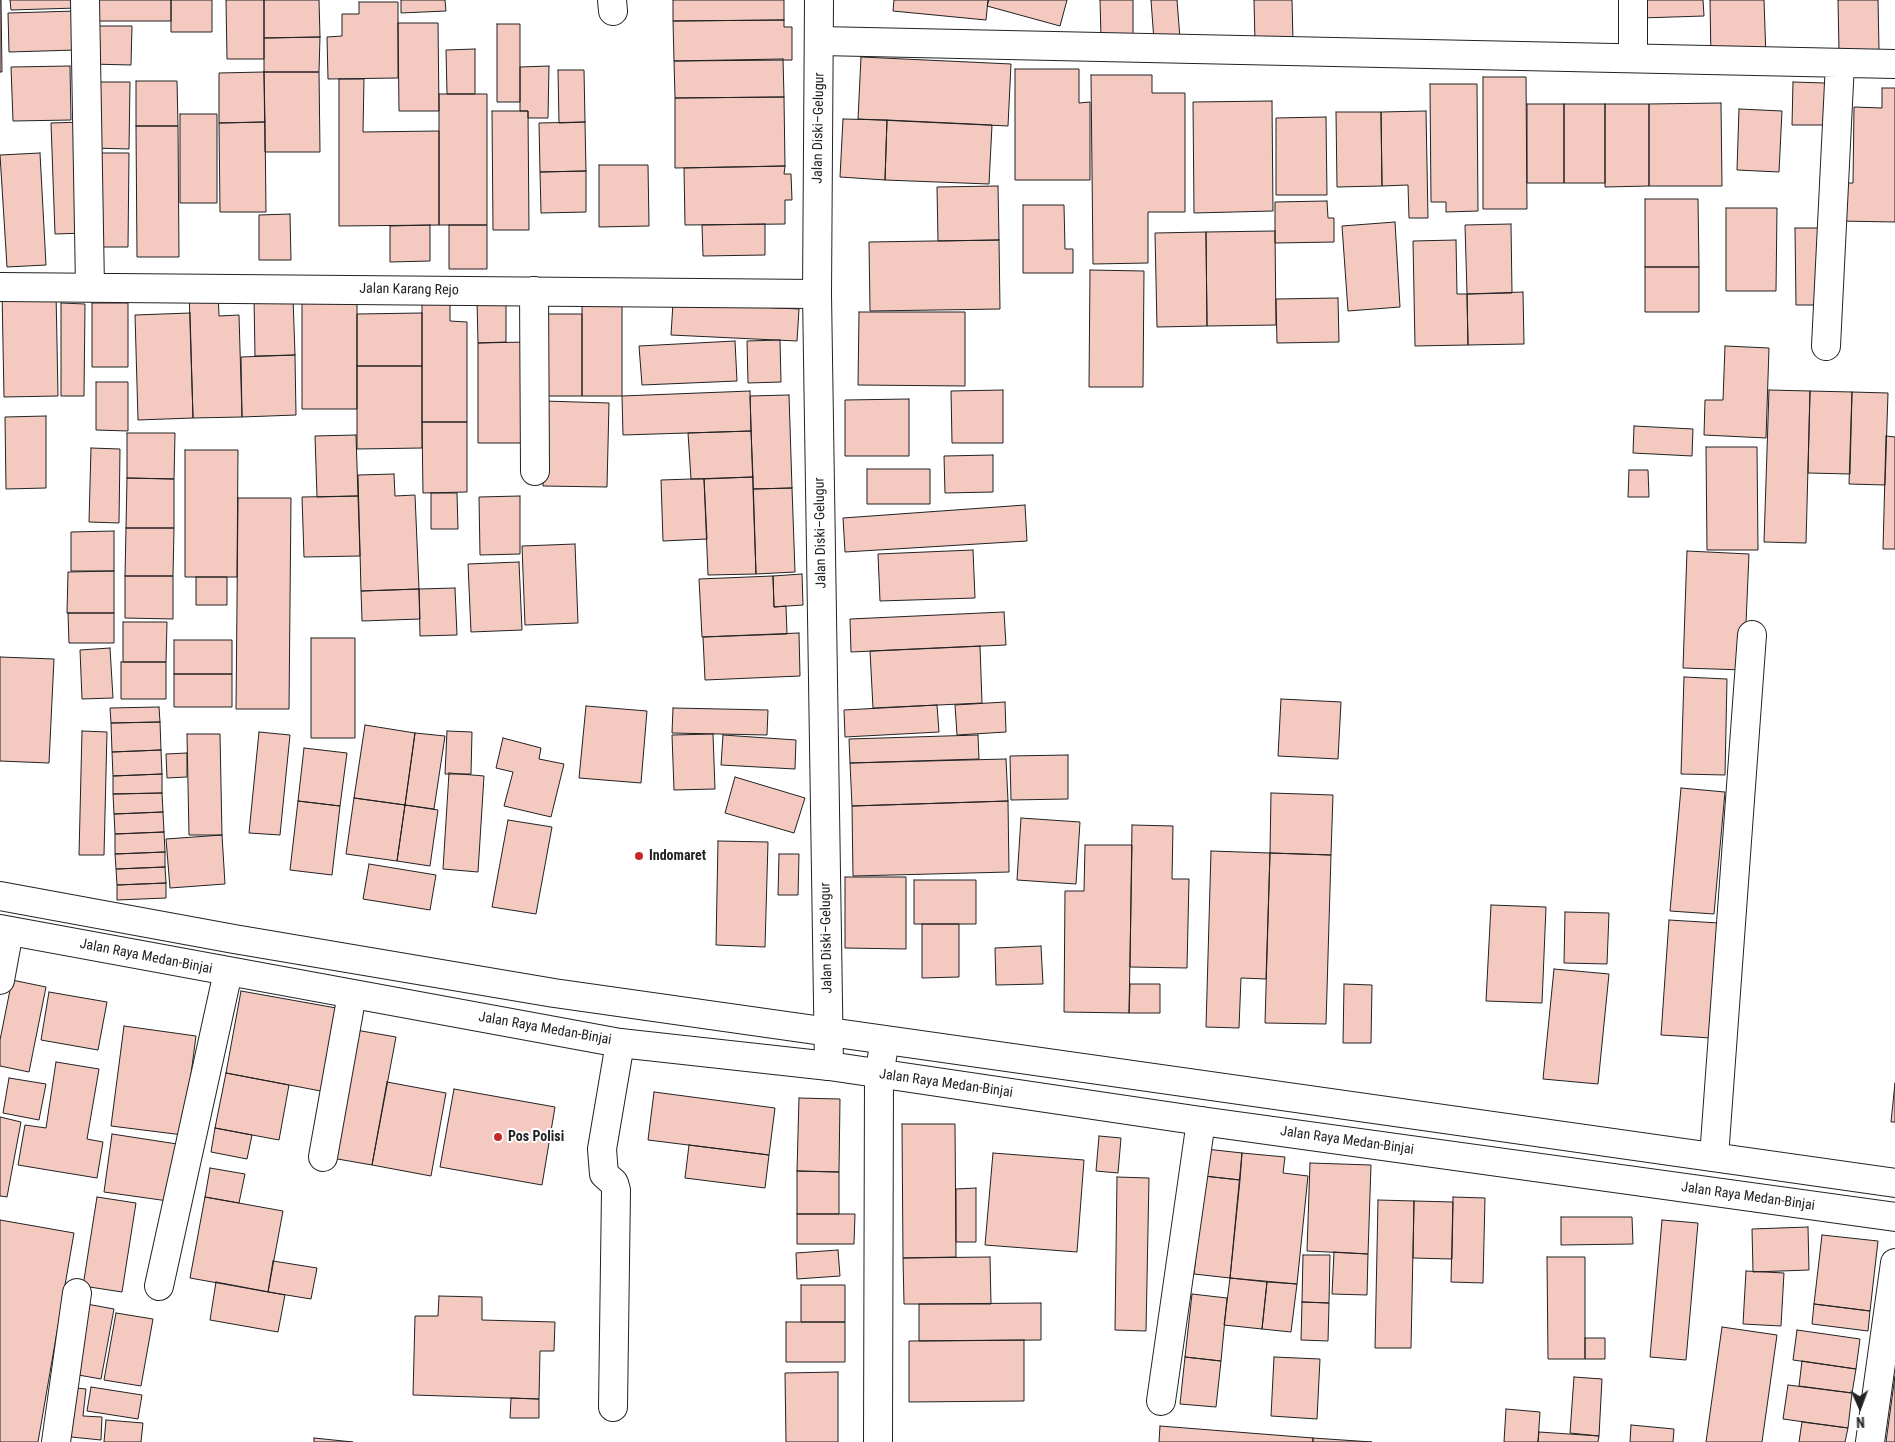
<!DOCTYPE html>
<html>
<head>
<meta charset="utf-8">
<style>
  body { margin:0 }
  #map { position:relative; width:1895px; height:1442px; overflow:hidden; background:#fff; font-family:"Roboto Condensed",sans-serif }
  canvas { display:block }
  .north { position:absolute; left:1835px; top:1382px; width:50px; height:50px; -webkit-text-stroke:4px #fff; paint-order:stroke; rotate:178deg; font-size:14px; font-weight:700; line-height:20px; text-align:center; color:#222 }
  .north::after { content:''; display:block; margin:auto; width:18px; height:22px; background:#222; clip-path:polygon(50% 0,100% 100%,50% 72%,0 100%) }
</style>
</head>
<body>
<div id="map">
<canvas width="1895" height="1442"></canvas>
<div class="north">N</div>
</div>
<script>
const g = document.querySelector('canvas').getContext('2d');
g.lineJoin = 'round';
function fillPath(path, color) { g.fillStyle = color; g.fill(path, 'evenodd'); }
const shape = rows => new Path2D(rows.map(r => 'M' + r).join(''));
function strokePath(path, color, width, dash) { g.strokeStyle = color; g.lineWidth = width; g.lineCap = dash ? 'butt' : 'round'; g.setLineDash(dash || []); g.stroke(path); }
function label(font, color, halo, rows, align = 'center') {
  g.font = font + ' "Roboto Condensed",sans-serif'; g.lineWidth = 4; g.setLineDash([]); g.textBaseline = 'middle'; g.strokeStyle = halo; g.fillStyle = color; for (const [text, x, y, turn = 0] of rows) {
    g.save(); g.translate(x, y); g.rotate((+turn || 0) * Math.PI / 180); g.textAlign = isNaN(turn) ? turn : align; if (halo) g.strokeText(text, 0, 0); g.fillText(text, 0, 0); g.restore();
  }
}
const building = shape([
  [0,0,1,0,2,72,0,72,0,0],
  [10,0,77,0,77,8,11,10,10,0],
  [99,0,171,0,171,21,99,21,99,0],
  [171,0,212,0,212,32,171,32,171,0],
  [226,0,264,0,264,59,227,59,226,0],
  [264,0,319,0,320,37,264,38,264,0],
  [401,0,445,0,446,11,401,13,401,0],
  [673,0,784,0,784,20,673,21,673,0],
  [894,0,988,0,986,20,893,11,894,0],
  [989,0,1067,0,1060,26,987,6,989,0],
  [1100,0,1133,0,1133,37,1101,37,1100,0],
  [1151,0,1177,0,1180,38,1154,41,1151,0],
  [1254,0,1292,0,1293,42,1255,43,1254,0],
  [1640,0,1703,0,1704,16,1641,18,1640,0],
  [1710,0,1764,0,1766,58,1711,59,1710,0],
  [1838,0,1878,0,1879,50,1839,51,1838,0],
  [359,2,398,2,398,78,328,79,327,37,342,36,342,14,359,14,359,2],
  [76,11,76,50,9,52,8,13,76,11],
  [784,20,784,27,792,27,792,60,674,61,673,21,784,20],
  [398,23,438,23,439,111,399,111,398,23],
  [497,24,520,24,520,102,497,102,497,24],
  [91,26,132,26,131,65,90,64,91,26],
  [320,37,319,72,264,72,264,38,320,37],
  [475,49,475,94,447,94,446,50,475,49],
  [861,57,1011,64,1008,126,858,119,861,57],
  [783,59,784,97,675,98,674,61,783,59],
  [70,66,71,120,13,121,11,67,70,66],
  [549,66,548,118,528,118,528,111,520,111,520,67,549,66],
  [1015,69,1079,69,1079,103,1090,102,1090,180,1015,180,1015,69],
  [558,70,584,70,585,122,559,123,558,70],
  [264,72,319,72,320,152,265,152,264,72],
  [264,72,265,122,219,123,219,73,264,72],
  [1091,75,1152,75,1152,93,1185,93,1185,212,1148,212,1148,263,1093,264,1091,75],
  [1483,77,1526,77,1527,209,1483,209,1483,77],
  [339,79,364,79,363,132,439,131,439,225,339,226,339,79],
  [136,81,177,81,178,126,136,126,136,81],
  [94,82,130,82,129,149,93,148,94,82],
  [1793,82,1825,83,1825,125,1792,125,1793,82],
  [1430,84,1477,84,1478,211,1446,212,1446,202,1431,202,1430,84],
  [1882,88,1895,88,1895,222,1837,221,1838,183,1853,183,1854,107,1882,108,1882,88],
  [439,94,487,94,487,225,439,225,439,94],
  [784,97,785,166,675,168,675,98,784,97],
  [1272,101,1273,211,1194,213,1193,102,1272,101],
  [1721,103,1722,186,1649,186,1649,104,1721,103],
  [1527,104,1564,104,1564,183,1527,183,1527,104],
  [1564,104,1605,104,1605,183,1564,183,1564,104],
  [1605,104,1649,104,1649,186,1605,187,1605,104],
  [1739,109,1782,111,1779,172,1737,170,1739,109],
  [492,111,528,111,529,230,493,230,492,111],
  [1426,111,1428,218,1409,218,1408,185,1382,186,1381,112,1426,111],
  [1336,112,1381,112,1382,186,1337,187,1336,112],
  [180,114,217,114,217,203,180,203,180,114],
  [1326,117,1327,195,1276,195,1276,118,1326,117],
  [843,119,887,120,885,180,840,177,843,119],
  [887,120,992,125,989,184,885,180,887,120],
  [82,122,86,233,55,234,51,123,82,122],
  [265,122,266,212,220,212,219,123,265,122],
  [585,122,586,171,540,172,539,123,585,122],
  [136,126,178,126,179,257,137,257,136,126],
  [40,153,46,265,7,267,0,155,40,153],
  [94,153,129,153,128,247,92,247,94,153],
  [599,165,648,165,649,226,599,227,599,165],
  [785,166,784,174,791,174,792,200,785,200,785,224,685,225,684,168,785,166],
  [586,171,586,212,541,213,540,172,586,171],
  [998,186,999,240,938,241,937,187,998,186],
  [1645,199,1698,199,1699,267,1645,267,1645,199],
  [1327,201,1328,218,1334,218,1334,242,1275,243,1275,202,1327,201],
  [1023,205,1064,205,1065,249,1073,249,1073,273,1023,273,1023,205],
  [1726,208,1777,208,1776,291,1726,291,1726,208],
  [290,214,291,260,259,260,259,215,290,214],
  [1395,222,1400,307,1348,311,1342,226,1395,222],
  [765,224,765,255,703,256,702,225,765,224],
  [1511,224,1512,293,1467,294,1465,225,1511,224],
  [430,225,430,261,390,262,390,226,430,225],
  [449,225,487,225,487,269,449,269,449,225],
  [1795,228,1819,228,1820,305,1796,305,1795,228],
  [1275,231,1276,325,1207,326,1206,232,1275,231],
  [1206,232,1207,326,1157,327,1155,233,1206,232],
  [999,240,1000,309,870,311,869,242,999,240],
  [1456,240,1457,294,1467,294,1468,345,1415,346,1413,241,1456,240],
  [1645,267,1699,267,1699,312,1645,312,1645,267],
  [1090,270,1144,271,1143,387,1089,387,1090,270],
  [218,290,219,316,239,315,242,417,193,418,189,291,218,290],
  [56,291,58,396,4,397,2,292,56,291],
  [1523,292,1524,344,1468,345,1467,294,1523,292],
  [422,294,450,295,450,321,467,322,467,422,422,422,422,294],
  [302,295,357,295,357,409,302,409,302,295],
  [293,297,295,355,255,356,254,298,293,297],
  [1338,298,1339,342,1277,343,1276,299,1338,298],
  [477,300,506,301,506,342,478,343,477,300],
  [582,301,622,302,622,396,582,396,582,301],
  [61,303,85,304,84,396,61,396,61,303],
  [92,303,128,303,128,367,92,367,92,303],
  [673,303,799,309,797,341,671,335,673,303],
  [859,312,965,312,965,386,858,385,859,312],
  [190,313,193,418,138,420,135,315,190,313],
  [422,313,422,366,357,366,357,314,422,313],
  [541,314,582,314,582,396,542,396,541,314],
  [780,340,781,382,748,383,747,341,780,340],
  [735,341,737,381,642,385,639,346,735,341],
  [527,342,528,443,478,443,478,343,527,342],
  [1725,346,1769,348,1766,438,1704,435,1705,400,1723,400,1725,346],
  [295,355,296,415,242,417,241,357,295,355],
  [357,366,422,366,422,448,357,449,357,366],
  [96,382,128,382,128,431,96,430,96,382],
  [1003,390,1003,443,952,443,951,391,1003,390],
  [1769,390,1810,391,1806,543,1764,542,1769,390],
  [750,391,751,431,623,435,622,396,750,391],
  [1810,391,1852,392,1850,474,1808,473,1810,391],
  [1852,392,1888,393,1885,485,1849,484,1852,392],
  [789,395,792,488,753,489,750,396,789,395],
  [909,399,909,456,845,456,845,400,909,399],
  [544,401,609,403,607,487,543,486,544,401],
  [46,416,46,488,6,489,5,417,46,416],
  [422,422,467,422,467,492,423,493,422,422],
  [1634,426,1693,429,1692,456,1633,453,1634,426],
  [751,431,753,477,691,479,688,433,751,431],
  [127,433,175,433,174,479,127,478,127,433],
  [356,435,358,496,317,497,315,436,356,435],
  [1886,436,1895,437,1895,549,1883,549,1886,436],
  [1706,447,1757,447,1758,550,1707,550,1706,447],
  [91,448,120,449,119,523,89,522,91,448],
  [185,450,238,450,237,577,185,577,185,450],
  [993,455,993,492,945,493,944,456,993,455],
  [867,469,930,469,930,504,867,504,867,469],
  [1629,470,1648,470,1649,497,1628,497,1629,470],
  [394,474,395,496,415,495,419,589,361,591,358,475,394,474],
  [753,477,756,574,708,575,704,479,753,477],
  [127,478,174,479,174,528,126,528,127,478],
  [691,479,704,479,707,539,663,541,661,480,691,479],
  [792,488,795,572,756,574,753,489,792,488],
  [431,493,457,493,458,529,431,529,431,493],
  [358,496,360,556,304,557,302,497,358,496],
  [520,496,520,554,480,555,479,497,520,496],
  [238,498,291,498,289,709,236,709,238,498],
  [1025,505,1027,541,845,552,843,518,1025,505],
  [126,528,174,528,173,576,125,576,126,528],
  [114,531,114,571,71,571,71,532,114,531],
  [575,544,578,623,525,625,522,546,575,544],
  [973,550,975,598,880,601,878,554,973,550],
  [1687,551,1749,554,1744,670,1683,668,1687,551],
  [519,562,522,630,471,632,468,564,519,562],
  [114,571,114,613,67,613,68,572,114,571],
  [802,574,803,605,774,607,773,576,802,574],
  [125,576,173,576,173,619,125,618,125,576],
  [773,576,774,607,786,606,787,634,702,637,699,579,773,576],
  [196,577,227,577,227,605,196,605,196,577],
  [455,588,457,635,420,636,419,589,455,588],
  [419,589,420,619,362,621,361,591,419,589],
  [1004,612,1006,645,851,652,850,619,1004,612],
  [68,613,114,613,114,643,69,643,68,613],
  [123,622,167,622,166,662,123,662,123,622],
  [799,633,800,676,705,680,703,637,799,633],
  [311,638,355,638,355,738,311,738,311,638],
  [174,640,232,640,232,674,174,674,174,640],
  [980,646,982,703,873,708,870,651,980,646],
  [110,648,113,698,82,699,80,650,110,648],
  [0,657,54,659,49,763,0,761,0,657],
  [121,662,166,662,166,699,121,699,121,662],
  [174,674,232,674,232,707,174,707,174,674],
  [1684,677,1727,679,1725,775,1681,774,1684,677],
  [1281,699,1341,702,1338,759,1278,756,1281,699],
  [1005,702,1006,732,957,735,955,705,1005,702],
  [937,705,939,732,845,737,844,710,937,705],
  [586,706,647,711,641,783,579,778,586,706],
  [159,707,160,722,111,723,110,708,159,707],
  [673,708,768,710,767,735,672,733,673,708],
  [160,722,161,750,112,752,111,723,160,722],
  [365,725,415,733,405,805,354,798,365,725],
  [82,731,107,732,104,855,79,855,82,731],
  [447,731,472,732,471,774,445,774,447,731],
  [259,732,290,735,280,835,249,833,259,732],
  [415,733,445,736,434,809,405,805,415,733],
  [187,734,220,734,222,835,189,835,187,734],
  [713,734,715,789,674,790,672,735,713,734],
  [723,735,796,740,795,769,721,765,723,735],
  [978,735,979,759,850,763,849,739,978,735],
  [503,738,541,748,539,759,564,764,551,817,504,806,513,772,496,768,503,738],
  [304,748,347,753,340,806,298,801,304,748],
  [161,750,162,774,113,776,112,752,161,750],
  [187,753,187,777,167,778,166,754,187,753],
  [1068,755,1068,799,1011,800,1010,756,1068,755],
  [1006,759,1008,801,852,806,850,763,1006,759],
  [449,773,484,776,478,872,443,869,449,773],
  [162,774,162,793,113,794,113,776,162,774],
  [735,777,805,798,794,833,725,813,735,777],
  [1681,788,1725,792,1714,914,1670,911,1681,788],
  [162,793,163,812,114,814,113,794,162,793],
  [1271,793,1333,795,1331,855,1270,853,1271,793],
  [354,798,405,805,397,861,346,854,354,798],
  [298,801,340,806,332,875,290,870,298,801],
  [1008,801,1009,872,853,876,852,806,1008,801],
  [405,805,438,810,430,866,397,861,405,805],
  [163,812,164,832,115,834,114,814,163,812],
  [1021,818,1080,822,1076,884,1017,880,1021,818],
  [508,820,552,827,536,914,492,907,508,820],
  [1132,825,1173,826,1172,879,1189,879,1187,968,1130,967,1132,825],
  [164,832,165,852,115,854,115,834,164,832],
  [222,835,225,884,170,888,166,839,222,835],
  [718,841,768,842,765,947,716,945,718,841],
  [1085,845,1132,845,1129,1013,1064,1012,1065,891,1084,891,1085,845],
  [1211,851,1270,853,1266,979,1241,978,1239,1028,1206,1027,1211,851],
  [165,852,165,867,116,869,115,854,165,852],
  [1270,853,1331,855,1326,1024,1265,1023,1270,853],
  [779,854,799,854,798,895,778,895,779,854],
  [369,864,436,875,430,910,363,899,369,864],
  [165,867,166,883,117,885,116,869,165,867],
  [845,877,906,877,906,949,845,948,845,877],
  [914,880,976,880,976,924,914,924,914,880],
  [166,883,166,898,117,900,117,885,166,883],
  [1491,905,1546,907,1542,1003,1486,1001,1491,905],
  [1565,912,1609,913,1607,964,1564,963,1565,912],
  [1669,920,1719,923,1711,1038,1661,1035,1669,920],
  [922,924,959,924,959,977,922,978,922,924],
  [1041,946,1043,984,996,985,995,948,1041,946],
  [1554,969,1609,974,1598,1084,1543,1079,1554,969],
  [12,980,46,987,29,1072,0,1066,0,1040,12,980],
  [1130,984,1160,984,1160,1013,1129,1013,1130,984],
  [1344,984,1372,985,1371,1043,1343,1043,1344,984],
  [241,991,342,1009,326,1092,226,1073,241,991],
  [49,992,107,1002,98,1050,41,1040,49,992],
  [124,1026,196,1036,183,1135,111,1126,124,1026],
  [350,1029,396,1037,372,1165,326,1157,350,1029],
  [56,1062,99,1069,87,1139,103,1142,97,1178,18,1165,25,1125,46,1128,56,1062],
  [226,1073,289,1085,279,1140,215,1128,226,1073],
  [9,1078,46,1084,39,1120,3,1113,9,1078],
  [387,1082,446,1093,431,1176,372,1165,387,1082],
  [1895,1083,1895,1122,1891,1122,1895,1083],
  [454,1089,555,1107,542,1185,440,1167,454,1089],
  [654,1092,775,1108,769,1155,648,1140,654,1092],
  [799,1098,840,1099,839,1172,797,1171,799,1098],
  [0,1117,21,1122,7,1197,0,1196,0,1117],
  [902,1124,955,1124,956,1257,903,1258,902,1124],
  [215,1128,252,1135,247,1159,211,1152,215,1128],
  [112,1134,177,1144,168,1201,104,1192,112,1134],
  [1099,1136,1121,1138,1118,1173,1096,1171,1099,1136],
  [689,1145,769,1155,765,1188,685,1178,689,1145],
  [1206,1149,1242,1153,1240,1180,1204,1176,1206,1149],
  [993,1153,1084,1160,1077,1252,985,1245,993,1153],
  [1242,1153,1285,1157,1283,1173,1308,1176,1297,1284,1230,1278,1242,1153],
  [1310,1163,1371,1165,1368,1254,1307,1251,1310,1163],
  [210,1168,245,1174,239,1203,205,1197,210,1168],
  [797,1171,839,1172,839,1214,797,1214,797,1171],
  [1204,1176,1240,1180,1230,1278,1194,1274,1204,1176],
  [1117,1177,1149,1178,1146,1331,1115,1330,1117,1177],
  [976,1188,976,1242,956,1242,956,1189,976,1188],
  [97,1197,136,1203,122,1292,83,1286,97,1197],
  [205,1197,283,1211,268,1292,190,1278,205,1197],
  [1453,1197,1485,1198,1483,1283,1451,1282,1453,1197],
  [1378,1200,1414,1201,1411,1348,1375,1348,1378,1200],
  [1414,1201,1453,1202,1452,1259,1413,1258,1414,1201],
  [797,1214,855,1214,854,1244,797,1244,797,1214],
  [1561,1217,1632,1217,1633,1244,1561,1245,1561,1217],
  [0,1220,74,1233,38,1442,0,1442,0,1220],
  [1662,1220,1698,1223,1686,1360,1650,1357,1662,1220],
  [1808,1227,1809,1270,1753,1272,1752,1229,1808,1227],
  [1822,1235,1878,1241,1870,1311,1814,1304,1822,1235],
  [838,1250,840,1276,797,1279,796,1253,838,1250],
  [1334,1252,1368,1254,1367,1295,1332,1294,1334,1252],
  [1303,1255,1330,1255,1329,1303,1302,1302,1303,1255],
  [990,1257,991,1304,904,1304,903,1258,990,1257],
  [1547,1257,1585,1257,1585,1359,1548,1359,1547,1257],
  [273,1261,317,1268,311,1299,268,1292,273,1261],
  [1746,1271,1784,1273,1781,1326,1743,1324,1746,1271],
  [1230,1278,1267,1282,1262,1329,1224,1325,1230,1278],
  [216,1282,285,1295,278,1332,210,1320,216,1282],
  [1267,1282,1297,1284,1291,1332,1262,1329,1267,1282],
  [801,1285,845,1285,845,1322,801,1322,801,1285],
  [1192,1294,1227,1298,1221,1361,1185,1357,1192,1294],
  [439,1296,482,1297,482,1320,555,1322,554,1351,540,1351,539,1399,413,1395,415,1316,438,1316,439,1296],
  [1302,1302,1329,1303,1328,1341,1301,1340,1302,1302],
  [81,1303,114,1309,101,1379,67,1373,81,1303],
  [1041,1303,1041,1340,919,1341,919,1304,1041,1303],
  [1814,1304,1870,1311,1868,1331,1812,1324,1814,1304],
  [116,1313,153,1319,141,1386,104,1380,116,1313],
  [786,1322,845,1322,845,1362,786,1362,786,1322],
  [1722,1327,1777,1335,1762,1442,1706,1442,1722,1327],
  [1797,1330,1860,1339,1856,1369,1793,1360,1797,1330],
  [1585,1338,1605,1338,1605,1359,1585,1359,1585,1338],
  [1024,1340,1024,1401,909,1402,909,1341,1024,1340],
  [1185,1357,1221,1361,1216,1407,1180,1404,1185,1357],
  [1274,1357,1320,1359,1317,1419,1271,1416,1274,1357],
  [1802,1361,1856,1369,1852,1393,1799,1386,1802,1361],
  [838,1372,838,1442,786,1442,785,1373,838,1372],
  [1895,1376,1895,1442,1886,1442,1895,1376],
  [1574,1377,1602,1379,1599,1436,1570,1433,1574,1377],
  [1788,1385,1852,1393,1848,1428,1783,1419,1788,1385],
  [66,1387,86,1389,83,1416,102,1417,101,1440,61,1436,66,1387],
  [91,1387,142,1395,138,1419,87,1411,91,1387],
  [511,1398,539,1399,539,1418,510,1418,511,1398],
  [1506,1409,1540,1412,1538,1442,1504,1442,1506,1409],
  [106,1420,143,1423,141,1442,104,1442,106,1420],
  [1802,1422,1848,1428,1845,1442,1799,1442,1802,1422],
  [1631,1425,1674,1429,1673,1442,1630,1442,1631,1425],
  [1160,1426,1313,1438,1313,1442,1159,1442,1160,1426],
  [1539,1432,1599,1436,1598,1442,1538,1442,1539,1432],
  [314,1438,353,1442,314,1442,314,1438],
  [1313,1438,1372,1442,1313,1442,1313,1438]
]);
fillPath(building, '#f3c9c0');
strokePath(building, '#222', 1);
const street = shape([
  [85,0,90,287],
  [612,0,613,11],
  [1633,0,1633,58],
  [820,41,1895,64],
  [0,287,817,294],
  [534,291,535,471],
  [1826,346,1840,63],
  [0,980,9,931],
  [323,1157,352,994],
  [1714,1157,1752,635],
  [159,1286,228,972],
  [1161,1401,1201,1121],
  [613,1407,616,1190,614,1183,604,1174,602,1149,620,1043],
  [56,1442,77,1293],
  [878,1442,879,1074,885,1041],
  [1870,1442,1895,1263]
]);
const secondary = shape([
  [819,0,817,294,829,1066]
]);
const highway = shape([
  [0,896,234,939,554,993,1895,1183],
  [0,929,620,1043,829,1066,1201,1121,1895,1217]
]);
strokePath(street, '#222', 30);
strokePath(secondary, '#222', 30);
strokePath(highway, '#222', 30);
strokePath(street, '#fff', 28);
strokePath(secondary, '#fff', 28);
strokePath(highway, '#fff', 28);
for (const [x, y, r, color] of [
  [639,856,5,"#c62828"],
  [498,1137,5,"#c62828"]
]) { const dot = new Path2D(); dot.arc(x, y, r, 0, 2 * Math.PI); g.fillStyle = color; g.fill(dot); strokePath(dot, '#fff', 2); }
label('14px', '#222', '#fff', [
  ["Jalan Diski–Gelugur",819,128,-89],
  ["Jalan Karang Rejo",409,290,1],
  ["Jalan Diski–Gelugur",821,533,-91],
  ["Jalan Diski–Gelugur",827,938,-91],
  ["Jalan Raya Medan-Binjai",146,957,11],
  ["Jalan Raya Medan-Binjai",545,1029,10],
  ["Jalan Raya Medan-Binjai",946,1084,8],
  ["Jalan Raya Medan-Binjai",1347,1141,8],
  ["Jalan Raya Medan-Binjai",1748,1197,8]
]);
label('bold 14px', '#222', '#fff', [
  ["Indomaret",649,856],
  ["Pos Polisi",508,1137]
], 'left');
</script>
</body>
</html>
